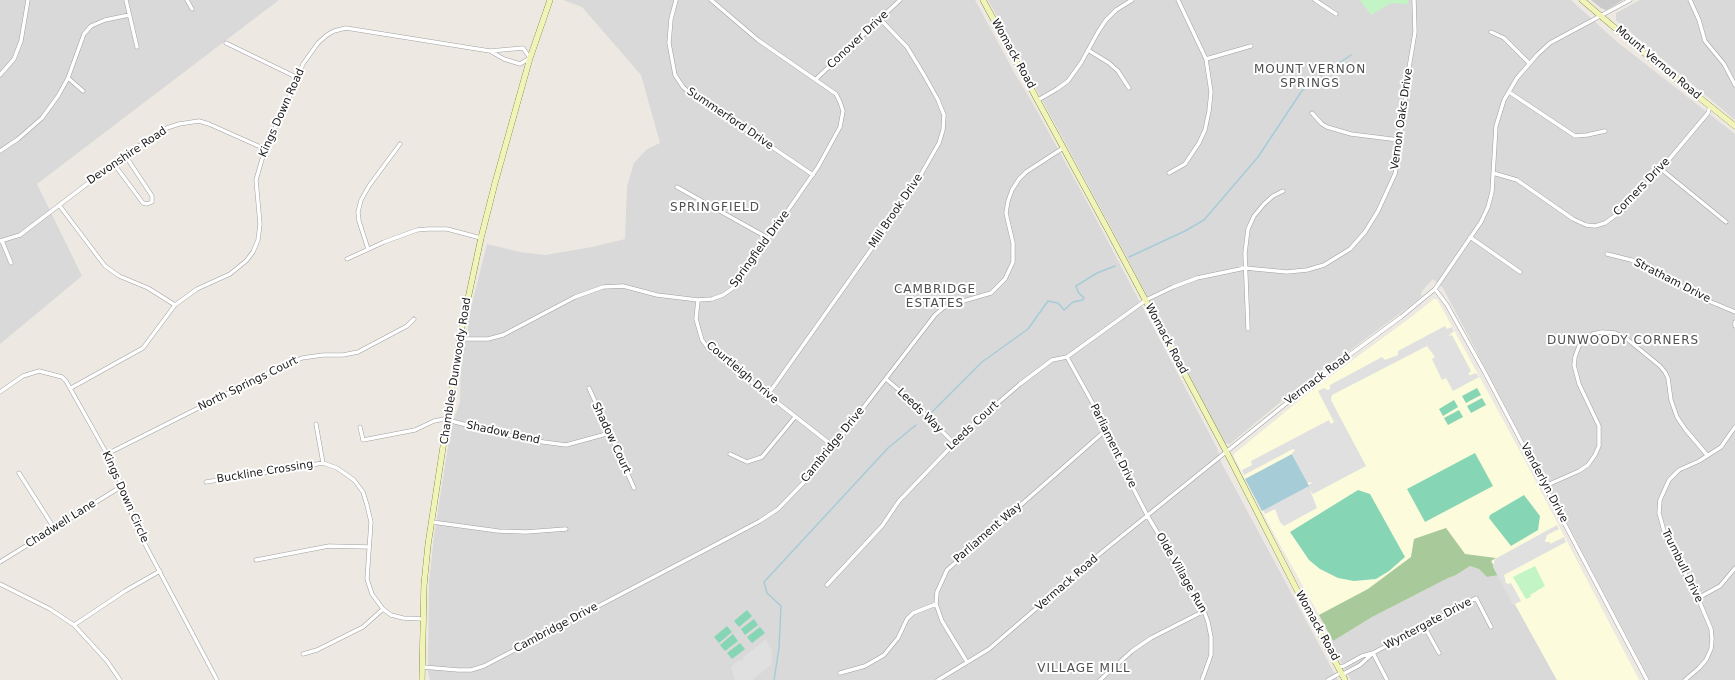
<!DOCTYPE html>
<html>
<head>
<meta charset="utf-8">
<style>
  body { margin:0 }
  canvas { display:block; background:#ede9e2 }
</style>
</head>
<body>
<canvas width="1735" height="680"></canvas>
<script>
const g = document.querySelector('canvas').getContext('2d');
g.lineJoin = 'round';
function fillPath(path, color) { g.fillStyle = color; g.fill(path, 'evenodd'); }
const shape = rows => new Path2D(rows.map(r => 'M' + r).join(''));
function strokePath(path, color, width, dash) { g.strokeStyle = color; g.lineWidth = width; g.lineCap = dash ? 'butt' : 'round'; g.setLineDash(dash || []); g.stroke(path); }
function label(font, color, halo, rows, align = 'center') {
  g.font = font + ' "DejaVu Sans",sans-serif'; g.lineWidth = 4; g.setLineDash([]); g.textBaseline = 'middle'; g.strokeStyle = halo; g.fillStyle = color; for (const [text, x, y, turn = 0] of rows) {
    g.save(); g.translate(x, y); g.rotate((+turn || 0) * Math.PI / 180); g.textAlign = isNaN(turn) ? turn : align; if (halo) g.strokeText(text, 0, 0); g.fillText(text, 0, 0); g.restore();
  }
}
fillPath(shape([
  [0,0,279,0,37,184,82,276,0,344],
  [563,0,975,0,1014,72,1032,102,1086,200,1217,448,1221,462,1338,680,430,680,428,672,429,582,434,536,451,427,460,402,461,362,468,329,468,320,487,244,520,252,545,255,592,247,625,239,627,186,634,163,647,149,660,143,641,75,582,7],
  [988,0,1571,0,1616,41,1735,134,1735,680,1650,680,1443,288,1433,279,1422,291,1421,294,1422,296,1410,306,1284,399,1230,444,1225,443,1107,220],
  [1640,0,1735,0,1735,120,1616,20,1616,13],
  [1470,566,1479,569,1487,577,1499,575,1557,680,1351,680,1330,643,1372,617,1448,578,1456,575]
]), '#dad9d9');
fillPath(shape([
  [1434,299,1437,299,1522,455,1639,680,1557,680,1491,561,1495,559,1465,554,1446,528,1414,539,1411,557,1368,589,1319,615,1267,521,1234,457,1234,454,1312,390,1410,318]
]), '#fcfcdc');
fillPath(shape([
  [1591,0,1623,0,1606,10,1601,8]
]), '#cacaca');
fillPath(shape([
  [1446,528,1465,554,1496,558,1491,561,1499,575,1487,577,1479,569,1470,566,1456,575,1448,578,1372,617,1333,641,1319,615,1368,589,1411,557,1414,539]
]), '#a8c99a');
fillPath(shape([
  [1360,0,1408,0,1408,4,1391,3,1371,15],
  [1535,566,1545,586,1530,595,1531,597,1526,599,1513,577]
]), '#c2f4c5');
fillPath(shape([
  [1477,388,1481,395,1466,403,1462,396],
  [1482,398,1486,405,1471,413,1467,406],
  [1454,400,1458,407,1443,416,1439,409],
  [1459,410,1463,417,1448,425,1444,418],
  [1475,453,1493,486,1425,522,1407,489],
  [1358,490,1370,494,1405,557,1389,571,1376,579,1354,581,1338,578,1320,569,1309,560,1290,532],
  [1524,495,1540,516,1538,530,1511,546,1489,518,1490,515],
  [747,610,752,616,739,627,734,621],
  [754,619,758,625,745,635,741,629],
  [727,626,732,632,719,643,714,637],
  [760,627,765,633,752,643,747,637],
  [733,634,738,641,725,651,720,645],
  [740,643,745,649,732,659,727,653]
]), '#86d6b6');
fillPath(shape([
  [1445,326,1447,329,1452,327,1454,331,1448,336,1452,335,1471,371,1468,374,1470,375,1476,373,1479,377,1453,391,1446,378,1442,380,1432,359,1435,357,1427,346,1332,395,1331,400,1366,466,1313,494,1310,490,1317,508,1284,526,1280,522,1275,509,1265,514,1263,510,1312,483,1311,482,1307,483,1292,453,1295,450,1293,449,1244,475,1242,470,1252,465,1251,461,1329,420,1331,424,1334,422,1318,391,1324,388,1327,390,1330,389,1330,385,1382,357,1385,360,1398,355,1398,351],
  [1557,525,1559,529,1547,535,1545,541,1546,542,1550,542,1550,544,1564,537,1566,542,1504,575,1506,583,1508,584,1511,583,1521,601,1513,605,1493,567,1495,559],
  [765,639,772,651,771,665,752,680,735,680,731,667,740,659,741,661,744,659,743,657,764,641]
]), '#e0e0e0');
fillPath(shape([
  [1292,454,1309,486,1262,511,1245,479]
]), '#a6ccd7');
strokePath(shape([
  [1129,257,1185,231,1204,220,1258,157,1301,92,1311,82,1351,55],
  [931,413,982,362,1028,329,1048,301,1058,303,1064,310,1073,302,1083,300,1084,298,1078,292,1076,286,1097,273,1115,266],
  [774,680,779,648,781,606,767,593,764,582,888,448,916,425]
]), '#a6ccd7', 1.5);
const street = shape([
  [126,0,137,47],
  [187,0,192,9],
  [676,0,671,19,669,43,675,75,683,87,695,98,744,128,813,175],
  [1315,0,1336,14],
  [1690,0,1699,20,1705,41,1724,64,1735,85],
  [1491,32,1504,38,1529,63],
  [226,43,298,78],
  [1088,50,1109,63,1118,71,1129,88],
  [1206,59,1251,46],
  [0,75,14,59,21,41,28,0],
  [68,78,83,91],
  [816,79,900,0],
  [1509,92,1575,136,1587,135,1605,131],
  [1038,100,1057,89,1068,81,1081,63,1098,32,1106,20,1116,10,1132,0],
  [1312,113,1322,124,1327,127,1351,134,1399,140],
  [0,151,18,139,42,118,58,96,68,78,84,34,91,26,105,20,129,15],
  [114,164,143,203,147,204,152,202,152,196,125,155],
  [1661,169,1726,222],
  [1169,173,1185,164,1199,143,1205,130,1209,111,1211,92,1206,59,1178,0],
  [1493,173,1517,180,1573,219,1586,225,1595,226,1605,223,1623,210,1661,169,1708,113,1710,106],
  [677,187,768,238],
  [59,205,105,266,119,276,148,288,175,305],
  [1470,237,1520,272],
  [0,241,20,235,125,155,167,128,179,124,199,121,209,124,265,149],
  [2,241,11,263],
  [368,249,359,221,358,212,361,200,369,186,400,144],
  [1607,254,1631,260,1647,266,1704,299,1735,312],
  [347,259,384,242,417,230,428,229,447,229,481,238],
  [1435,289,1447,305,1484,371,1647,680],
  [698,300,696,319,702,340,708,348,833,446],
  [1735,322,1735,326],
  [1248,329,1245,253,1248,229,1254,216,1264,204,1273,196,1283,191],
  [460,336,466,339,488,339,503,335,575,297,603,287,623,286,657,295,698,300,712,299,723,295,733,288,747,269,818,167,840,127,843,111,840,102,836,94,758,40,711,0],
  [1067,357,1107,429,1131,484,1147,515,1204,611,1208,622,1211,637,1211,655,1202,680],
  [886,379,906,396,954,443],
  [71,388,143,348,175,305,197,289,230,274,246,261,253,252,258,240,260,224,256,180,265,149,287,103,303,64,318,43,327,35,334,31,346,28,490,51,523,48,530,58,520,64,504,59,490,51],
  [589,388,634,488],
  [0,392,23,376,39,371,62,377,66,381,107,454,122,486,137,529,217,680],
  [767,396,907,199,939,143,943,130,944,115,938,100,924,75,907,47,880,19],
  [316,424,323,463],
  [360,427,363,440,415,430,434,421,444,419,493,432,536,441,566,445,610,433],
  [107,454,270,372,302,358,323,355,343,355,358,352,407,326,414,319],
  [730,454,747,462,762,457,795,417],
  [19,473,54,528],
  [206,482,323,463,337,468,354,480,363,492,367,505,371,522,367,579,372,594,383,609,391,615,403,618,423,619],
  [1545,486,1579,471,1588,465,1595,455,1599,446,1599,426,1579,384,1574,365,1575,357,1579,346,1586,338,1593,334,1602,332,1615,333,1627,339,1660,366,1665,372,1668,378,1671,400,1677,417,1685,429,1707,455],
  [432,522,498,531,526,532,566,529],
  [256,560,329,546,369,547],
  [0,562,122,486],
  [0,584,50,609,74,625,107,661,120,680],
  [827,585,882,526,899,501,970,427,1020,384,1052,360,1067,357,1146,300,1173,287,1197,278,1245,268,1287,272,1307,270,1324,265,1350,249,1365,232,1378,211,1395,174,1398,159,1399,140,1404,115,1407,80,1415,32,1414,0],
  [1698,598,1720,586,1735,568],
  [74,625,125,591,160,571],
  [1424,626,1439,653],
  [1373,653,1387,680],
  [303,654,317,650,363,627,383,609],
  [967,662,942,621,936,604,937,592,947,570,1107,429],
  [423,667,458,670,471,670,484,666,711,547,760,521,778,509,812,474,935,315,943,308,953,304,991,293,1005,279,1013,262,1013,243,1006,213,1008,201,1012,190,1019,179,1026,172,1063,148],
  [1339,667,1344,666,1362,656,1373,653,1476,598,1491,627],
  [840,673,865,666,884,655,898,638,907,619,913,613,936,604],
  [1343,676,1345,673,1360,665,1372,654],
  [938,680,989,649,1102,552,1314,381,1401,317,1435,289,1481,222,1488,207,1492,192,1496,126,1504,100,1517,78,1537,55,1550,43,1630,0],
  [1100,680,1132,651,1151,638,1204,611],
  [1328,680,1342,672],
  [1685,680,1699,668,1706,660,1711,649,1712,639,1711,629,1698,598,1666,538,1659,513,1660,500,1669,480,1679,470,1699,461,1721,447,1735,427]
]);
const secondary = shape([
  [983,0,1108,230,1227,453,1298,592,1345,680],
  [1582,0,1649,57,1735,126],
  [422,680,424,585,428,545,460,336,481,238,495,183,530,58,550,0]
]);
strokePath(street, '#a0a0a0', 4.5);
strokePath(secondary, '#60690d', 6);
strokePath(street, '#fff', 3.5);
strokePath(secondary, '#f1f4b9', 5.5);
label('11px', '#1c1c1c', '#fff', [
  ["Conover Drive",858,40,-43],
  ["Womack Road",1013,54,61],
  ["Mount Vernon Road",1658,63,40],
  ["Kings Down Road",282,113,-66],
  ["Summerford Drive",730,119,34],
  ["Vernon Oaks Drive",1402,119,-82],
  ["Devonshire Road",127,156,-34],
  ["Corners Drive",1642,187,-46],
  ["Mill Brook Drive",896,211,-56],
  ["Springfield Drive",760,249,-54],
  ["Stratham Drive",1672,281,27],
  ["Womack Road",1166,339,62],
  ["Chamblee Dunwoody Road",456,371,-81],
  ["Courtleigh Drive",742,373,40],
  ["Vermack Road",1318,379,-37],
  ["North Springs Court",248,384,-26],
  ["Leeds Way",920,411,44],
  ["Leeds Court",973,426,-43],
  ["Shadow Bend",503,433,12],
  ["Shadow Court",611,438,65],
  ["Cambridge Drive",833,445,-51],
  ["Parliament Drive",1113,446,64],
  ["Buckline Crossing",265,472,-9],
  ["Vanderlyn Drive",1544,483,62],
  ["Kings Down Circle",125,497,66],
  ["Chadwell Lane",61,524,-32],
  ["Parliament Way",988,533,-41],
  ["Trumbull Drive",1682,566,64],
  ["Olde Village Run",1181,573,60],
  ["Vermack Road",1067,583,-41],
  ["Wyntergate Drive",1428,624,-28],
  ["Womack Road",1317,626,61],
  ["Cambridge Drive",556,628,-28]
]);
g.letterSpacing = '1px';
label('12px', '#4f4f4f', '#fff', [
  ["MOUNT VERNON",1310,70],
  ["SPRINGS",1310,84],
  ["SPRINGFIELD",715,208],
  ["CAMBRIDGE",935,290],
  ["ESTATES",935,304],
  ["DUNWOODY CORNERS",1623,341],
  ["VILLAGE MILL",1084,669]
]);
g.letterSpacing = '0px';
</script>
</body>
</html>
